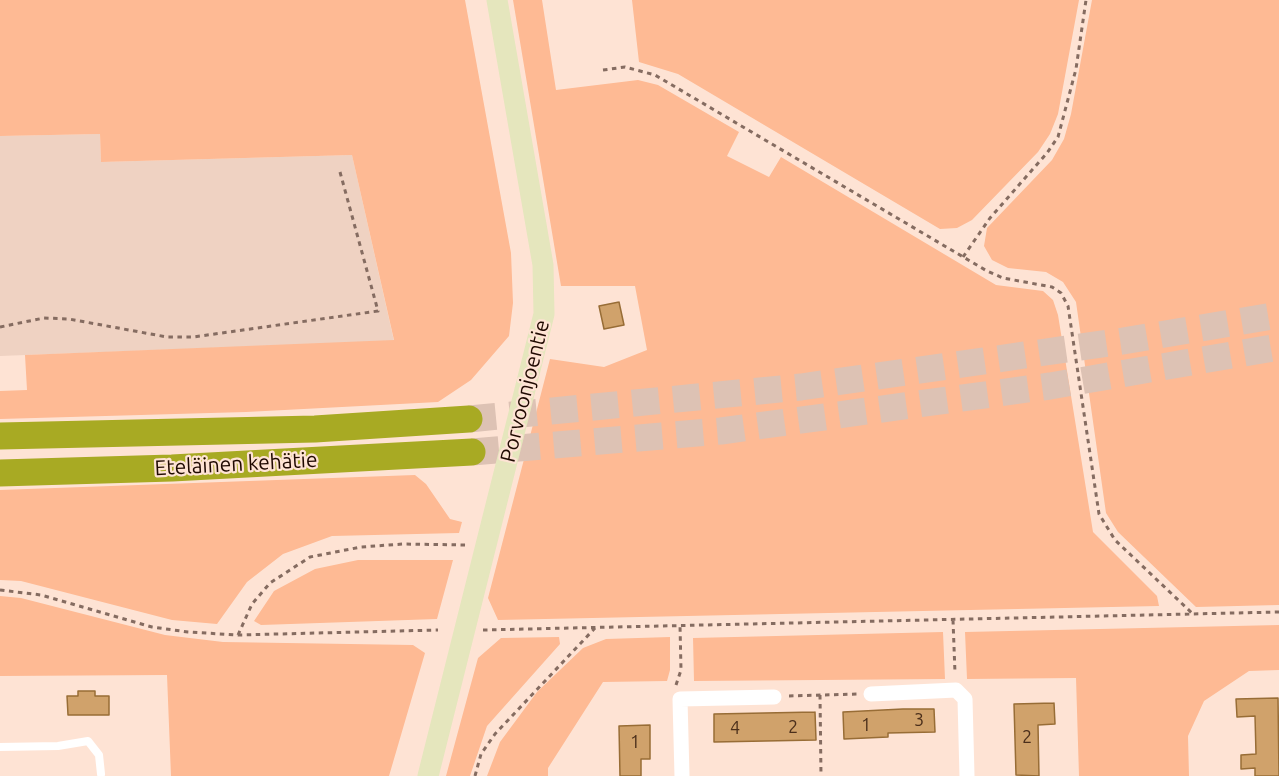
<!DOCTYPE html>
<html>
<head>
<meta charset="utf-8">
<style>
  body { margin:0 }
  canvas { display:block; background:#fee3d4 }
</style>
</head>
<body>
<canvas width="1279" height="776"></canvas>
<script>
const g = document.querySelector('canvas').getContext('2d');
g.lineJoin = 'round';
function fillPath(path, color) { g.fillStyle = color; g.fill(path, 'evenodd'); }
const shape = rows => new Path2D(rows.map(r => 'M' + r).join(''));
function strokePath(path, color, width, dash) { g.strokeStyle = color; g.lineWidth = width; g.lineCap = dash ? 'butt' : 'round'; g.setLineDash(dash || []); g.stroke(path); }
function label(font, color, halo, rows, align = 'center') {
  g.font = font + ' Ubuntu,sans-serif'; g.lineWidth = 4.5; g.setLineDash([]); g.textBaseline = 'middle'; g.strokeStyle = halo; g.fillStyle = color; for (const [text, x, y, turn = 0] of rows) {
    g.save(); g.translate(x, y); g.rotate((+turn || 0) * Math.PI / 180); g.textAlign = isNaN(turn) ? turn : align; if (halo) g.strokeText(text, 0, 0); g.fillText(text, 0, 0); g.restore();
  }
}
fillPath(shape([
  [100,134,101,162,352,155,394,341,0,356,0,136]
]), '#efd2c2');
fillPath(shape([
  [0,0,465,0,511,253,513,303,509,336,471,380,438,402,246,412,0,419,0,391,27,390,25,355,394,340,352,155,101,162,100,134,0,136],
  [513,0,542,0,556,90,638,80,658,85,739,132,727,156,769,177,781,157,996,285,1043,291,1053,300,1058,315,1093,532,1157,596,1159,606,498,620,488,598,550,359,604,367,647,350,635,286,561,286],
  [632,0,1079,0,1058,114,1050,134,1038,152,972,220,957,228,940,229,678,74,639,62],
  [1092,0,1279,0,1279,605,1196,607,1118,532,1106,513,1076,302,1063,282,1046,272,1008,268,992,260,984,246,987,228,1052,160,1064,139,1071,114],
  [415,475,426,484,450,519,462,522,459,533,332,536,283,554,247,582,217,624,172,620,21,581,0,580,0,490],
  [358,560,453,560,437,619,261,625,254,621,274,591,315,569],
  [0,596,21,598,165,635,223,642,413,645,425,653,389,776,171,776,167,675,0,676],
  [1279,625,1279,670,1249,671,1204,701,1188,736,1189,776,1079,776,1076,678,967,679,965,632],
  [943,632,945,679,694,681,693,638],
  [559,637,560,644,487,726,470,776,446,776,478,658,501,638],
  [670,637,670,670,667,681,603,682,548,768,548,776,487,776,500,742,537,692,583,648,606,639]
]), '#feba94');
const building = shape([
  [619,302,624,325,604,329,599,306,619,302],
  [78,691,95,691,95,696,109,696,109,715,68,715,67,696,78,696,78,691],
  [1278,698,1279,776,1255,776,1255,768,1241,769,1241,755,1256,754,1255,716,1237,717,1236,699,1278,698],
  [1054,703,1055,724,1038,725,1039,776,1016,775,1014,704,1054,703],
  [903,709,934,709,935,732,888,733,888,737,844,739,843,712,903,709],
  [815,712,816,740,714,742,714,714,815,712],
  [650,725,650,759,641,759,641,776,620,776,619,726,650,725]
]);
fillPath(building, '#d0a26b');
strokePath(building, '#986d36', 1.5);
strokePath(shape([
  [469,419,801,387,1123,341,1279,315],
  [472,452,721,431,1050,386,1279,347]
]), '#ddc2b4', 27, [27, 14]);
strokePath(shape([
  [603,70,625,67,655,75,987,271,1003,278,1052,287,1061,293,1068,306,1099,514,1115,540,1194,615],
  [963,257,990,218,1047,153,1058,137,1076,69,1086,0],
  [0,327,44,318,69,319,167,337,193,337,378,311,340,172],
  [0,590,41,595,152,627,188,632,238,635,438,630],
  [953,620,955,673],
  [483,630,1279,612],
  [238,635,252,604,270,583,310,557,361,547,403,544,467,545],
  [676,685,681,670,680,625],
  [820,695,821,776],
  [789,696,857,694],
  [475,776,481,754,495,734,595,628]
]), '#856c61', 3, [4.5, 4.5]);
strokePath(shape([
  [0,747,58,746,88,741,99,755,101,774]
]), '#fff', 8);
strokePath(shape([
  [871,694,956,690,965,699,967,776],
  [682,776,680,699,774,697]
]), '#fff', 15);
strokePath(shape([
  [428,776,544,314,543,265,497,0]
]), '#e5e6bd', 21);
strokePath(shape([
  [0,436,315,429,469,419],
  [0,473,172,468,472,452]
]), '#a8aa23', 27);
label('18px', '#4b2f1b', null, [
  ["3",919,720],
  ["1",866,725],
  ["2",793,727],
  ["4",735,728],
  ["2",1027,737],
  ["1",635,742]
]);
label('21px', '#1f0900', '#fee3d4', [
  ["Porvoonjoentie",525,391,-76],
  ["Eteläinen kehätie",236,464,-3]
]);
</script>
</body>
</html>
